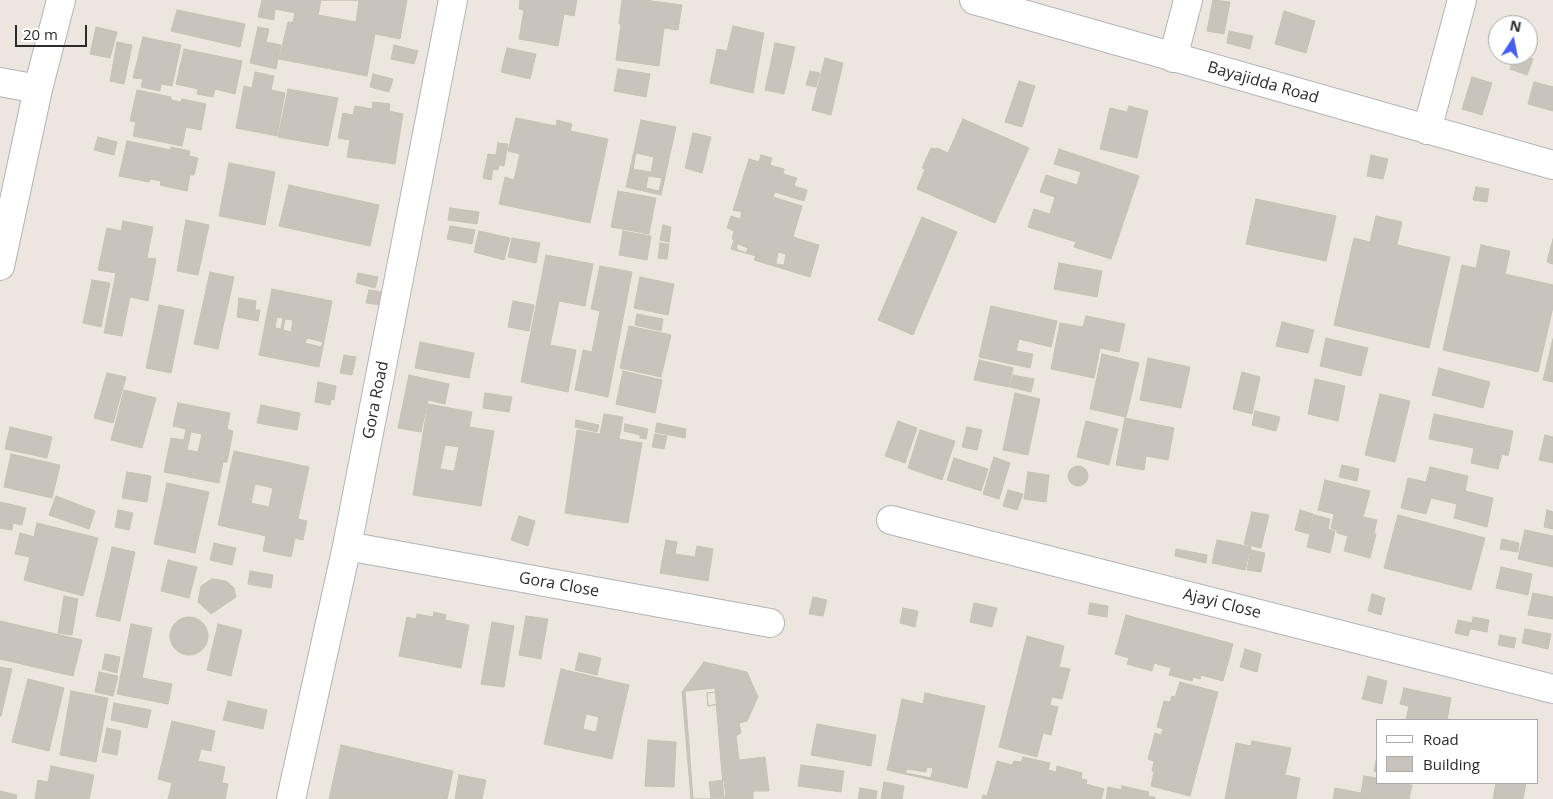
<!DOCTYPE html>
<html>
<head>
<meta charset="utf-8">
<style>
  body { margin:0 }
  #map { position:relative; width:1553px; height:799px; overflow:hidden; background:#ece6de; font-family:"Open Sans",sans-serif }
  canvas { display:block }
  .legend { position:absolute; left:1376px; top:719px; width:162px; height:65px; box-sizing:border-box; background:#fff; border:1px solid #aaa; margin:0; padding:6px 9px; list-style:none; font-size:15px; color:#2b2b2b }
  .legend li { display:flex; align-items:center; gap:10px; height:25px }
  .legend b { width:25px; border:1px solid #aaa }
  .north { position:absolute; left:1488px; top:15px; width:50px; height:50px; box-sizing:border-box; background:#fff; border:1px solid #aaa; border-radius:50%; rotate:11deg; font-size:14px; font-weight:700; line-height:20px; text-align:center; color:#2b2b2b }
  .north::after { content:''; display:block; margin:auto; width:18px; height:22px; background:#475ff0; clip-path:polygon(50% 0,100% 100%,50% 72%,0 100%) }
  .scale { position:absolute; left:15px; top:25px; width:72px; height:22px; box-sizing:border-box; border:2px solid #2b2b2b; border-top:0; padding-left:6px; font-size:15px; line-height:18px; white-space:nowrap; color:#2b2b2b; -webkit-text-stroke:4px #fff; paint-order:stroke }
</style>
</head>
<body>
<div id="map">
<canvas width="1553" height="799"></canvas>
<ul class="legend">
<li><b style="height:6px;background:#fff"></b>Road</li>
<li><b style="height:14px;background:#c8c4bc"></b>Building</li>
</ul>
<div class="north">N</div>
<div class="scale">20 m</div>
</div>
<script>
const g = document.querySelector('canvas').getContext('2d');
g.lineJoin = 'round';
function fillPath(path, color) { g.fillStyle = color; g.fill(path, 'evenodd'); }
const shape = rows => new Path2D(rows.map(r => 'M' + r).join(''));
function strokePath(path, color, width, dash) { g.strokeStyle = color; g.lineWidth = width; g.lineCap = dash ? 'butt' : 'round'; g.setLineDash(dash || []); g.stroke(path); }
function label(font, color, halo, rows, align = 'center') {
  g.font = font + ' "Open Sans",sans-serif'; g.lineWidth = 4; g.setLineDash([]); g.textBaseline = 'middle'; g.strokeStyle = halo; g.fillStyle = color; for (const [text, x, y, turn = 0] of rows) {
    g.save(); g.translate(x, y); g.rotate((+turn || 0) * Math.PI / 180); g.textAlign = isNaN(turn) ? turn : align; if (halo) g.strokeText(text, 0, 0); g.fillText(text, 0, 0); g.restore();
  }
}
const building = shape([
  [262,0,407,0,400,39,375,34,367,76,279,59,288,22,293,22,295,13,275,9,274,20,258,17,262,0],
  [321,0,359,0,356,22,318,15,321,0],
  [520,0,577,0,574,16,564,14,558,46,519,39,524,10,519,9,520,0],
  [622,0,644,0,682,5,678,30,664,28,659,66,616,60,621,24,619,24,622,0],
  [1213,0,1230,2,1224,34,1207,31,1213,0],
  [177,10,245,24,240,47,171,31,177,10],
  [1284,11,1315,21,1306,53,1275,44,1284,11],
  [733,26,764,33,753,93,710,83,717,49,727,51,733,26],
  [96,27,117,32,110,58,90,54,96,27],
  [258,27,269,29,266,42,281,45,276,69,250,63,258,27],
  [1229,31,1253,36,1250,49,1227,43,1229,31],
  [143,37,181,45,172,86,161,84,160,91,141,87,143,79,133,78,143,37],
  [117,42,132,45,124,84,110,81,117,42],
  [775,43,795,47,784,94,765,90,775,43],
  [394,45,418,51,414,64,391,59,394,45],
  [507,48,536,54,530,79,501,72,507,48],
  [184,49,242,61,235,94,215,89,213,97,197,94,198,89,176,84,184,49],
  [1515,55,1523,55,1533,59,1527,75,1510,69,1515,55],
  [825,58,843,63,831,115,812,110,825,58],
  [618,69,650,74,646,97,614,91,618,69],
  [810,71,820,73,816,87,806,85,810,71],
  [255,72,274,76,271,90,285,93,277,136,236,128,244,86,252,88,255,72],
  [373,74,393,79,389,92,370,87,373,74],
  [1472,77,1492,83,1482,115,1462,109,1472,77],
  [1019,81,1035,86,1022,127,1005,122,1019,81],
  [1534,82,1553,87,1553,111,1528,104,1534,82],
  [288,89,338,98,328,146,278,137,288,89],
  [137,90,171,97,171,100,181,102,182,99,206,104,201,130,186,127,182,146,133,136,136,122,130,121,137,90],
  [373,102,390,104,389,111,403,114,395,164,347,157,350,140,338,138,343,113,353,115,355,106,372,109,373,102],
  [1129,106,1148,111,1137,158,1100,149,1110,108,1127,112,1129,106],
  [516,118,556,126,557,120,572,124,570,131,608,139,590,223,499,204,505,177,514,180,520,154,508,151,516,118],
  [963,119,1029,148,995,223,917,189,925,169,922,168,931,148,936,149,937,148,948,153,963,119],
  [641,120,676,127,661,195,626,187,641,120],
  [693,133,711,137,702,173,685,168,693,133],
  [98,137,117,142,114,155,94,150,98,137],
  [127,141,171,150,171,147,190,151,189,156,198,158,194,175,190,175,187,191,160,185,161,181,150,179,149,182,119,176,127,141],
  [498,143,508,144,504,166,499,165,498,170,493,169,491,180,483,178,488,154,496,155,498,143],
  [1059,149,1139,176,1111,259,1074,247,1076,242,1028,227,1034,209,1050,214,1055,197,1040,192,1046,175,1077,185,1081,172,1054,164,1059,149],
  [636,153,654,157,651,172,633,169,636,153],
  [761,155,772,158,770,165,759,162,761,155],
  [1371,155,1388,159,1383,179,1367,176,1371,155],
  [749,159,784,169,783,174,797,178,794,186,807,190,804,201,775,192,773,197,802,206,793,237,819,245,810,277,754,260,756,256,731,249,734,240,732,239,734,231,727,228,731,216,740,219,742,212,733,210,749,159],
  [229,163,275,172,265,225,219,216,229,163],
  [648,176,662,178,659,191,646,188,648,176],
  [289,185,379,205,370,246,279,226,289,185],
  [1476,187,1489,189,1487,202,1473,200,1476,187],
  [618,191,656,198,649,234,611,227,618,191],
  [1256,199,1336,216,1326,261,1246,244,1256,199],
  [450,208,479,212,477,224,448,220,450,208],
  [1376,216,1402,222,1397,245,1450,257,1429,348,1334,325,1354,238,1370,242,1376,216],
  [922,217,957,232,913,335,878,320,922,217],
  [186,220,209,225,198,275,177,271,186,220],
  [123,221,153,227,147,258,156,259,148,301,130,297,122,336,104,333,116,273,98,270,107,228,121,231,123,221],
  [663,225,671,227,669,242,660,240,663,225],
  [450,226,475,230,472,244,447,239,450,226],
  [479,231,510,238,504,260,474,252,479,231],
  [623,231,651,236,647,260,619,255,623,231],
  [512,238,540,243,536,263,508,257,512,238],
  [1553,239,1553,264,1547,262,1553,239],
  [660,243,669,244,667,259,658,258,660,243],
  [738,244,748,248,746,253,736,249,738,244],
  [1481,245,1510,251,1505,274,1553,285,1553,307,1538,372,1443,350,1462,265,1476,268,1481,245],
  [778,252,786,254,784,265,776,264,778,252],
  [546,255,593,264,585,306,559,301,550,345,576,350,568,392,521,382,546,255],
  [1059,263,1102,271,1097,297,1054,289,1059,263],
  [600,266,632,272,608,397,575,390,583,350,592,352,600,311,591,309,600,266],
  [210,272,234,277,218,349,194,344,210,272],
  [358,273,378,277,375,288,356,283,358,273],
  [640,277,674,284,668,315,634,308,640,277],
  [92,280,110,283,101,327,83,323,92,280],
  [272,289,332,301,319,367,259,355,272,289],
  [369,290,384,292,381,305,366,303,369,290],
  [239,298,256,301,255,310,260,310,258,321,237,317,239,298],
  [513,301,534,305,529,331,508,327,513,301],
  [159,305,184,310,171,373,146,368,159,305],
  [991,306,1057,321,1051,347,1019,339,1016,351,1033,354,1030,368,979,357,991,306],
  [637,314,663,319,661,331,635,325,637,314],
  [1086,316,1125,324,1119,352,1100,348,1094,378,1051,369,1060,323,1083,327,1086,316],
  [277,317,283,318,281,329,275,328,277,317],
  [285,319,293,320,291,332,283,330,285,319],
  [1282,322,1314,330,1308,353,1276,346,1282,322],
  [629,326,671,335,661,377,620,368,629,326],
  [307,338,323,342,321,347,305,343,307,338],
  [1326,338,1368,348,1361,376,1320,366,1326,338],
  [1553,339,1553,382,1543,380,1553,339],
  [420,342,474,353,469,378,415,368,420,342],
  [1102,354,1139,363,1126,417,1090,409,1102,354],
  [344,355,356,357,352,375,340,373,344,355],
  [1148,358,1190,367,1181,408,1140,400,1148,358],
  [979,360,1013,368,1009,387,974,380,979,360],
  [1439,368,1490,382,1483,408,1432,395,1439,368],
  [623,371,662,380,655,413,616,404,623,371],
  [1242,372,1260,377,1252,414,1233,409,1242,372],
  [107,373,126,377,113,423,94,418,107,373],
  [409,375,449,384,445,404,428,400,421,432,398,428,409,375],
  [1013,375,1034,379,1031,392,1010,387,1013,375],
  [1315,379,1345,386,1338,421,1308,414,1315,379],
  [318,382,336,386,334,400,331,399,330,405,315,402,318,382],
  [124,390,156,398,142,448,111,440,124,390],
  [485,393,512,397,509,412,483,408,485,393],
  [1015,393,1040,399,1028,455,1003,450,1015,393],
  [1380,394,1410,401,1395,462,1365,455,1380,394],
  [178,403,230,413,227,429,233,431,227,462,223,462,219,483,164,472,171,438,184,440,186,429,173,426,178,403],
  [428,404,472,412,469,427,494,431,481,506,413,495,428,404],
  [261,405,300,413,297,430,257,423,261,405],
  [1255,411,1280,417,1276,431,1252,425,1255,411],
  [604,414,623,417,619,439,642,443,628,523,565,513,577,430,600,434,604,414],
  [1434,414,1513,431,1508,456,1502,454,1498,469,1471,463,1474,448,1429,439,1434,414],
  [1125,418,1174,428,1168,460,1146,456,1144,470,1116,465,1125,418],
  [576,420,599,425,597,432,575,427,576,420],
  [898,421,917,428,905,463,885,456,898,421],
  [1086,421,1118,429,1109,465,1077,457,1086,421],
  [657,423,686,429,685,438,655,432,657,423],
  [625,424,648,429,646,439,640,438,640,435,624,431,625,424],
  [10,427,52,437,47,458,5,449,10,427],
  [967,427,982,430,977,450,962,447,967,427],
  [920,430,955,441,942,480,908,468,920,430],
  [191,432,202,434,198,452,187,450,191,432],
  [655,434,667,436,664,449,652,447,655,434],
  [1545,435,1553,437,1553,463,1539,460,1545,435],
  [445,445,459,447,454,471,440,469,445,445],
  [234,451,309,467,298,519,307,521,303,540,295,538,291,557,263,551,266,536,218,525,234,451],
  [11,454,60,465,52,498,4,487,11,454],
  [994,457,1010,463,999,499,983,494,994,457],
  [954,458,988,469,981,491,947,480,954,458],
  [1342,465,1359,469,1357,481,1339,477,1342,465],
  '1068 476a10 10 0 1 1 20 0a10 10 0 1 1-20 0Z',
  [1430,467,1468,476,1465,491,1493,498,1487,527,1454,518,1457,504,1431,498,1426,514,1401,508,1408,478,1426,482,1430,467],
  [127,472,151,476,147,502,122,498,127,472],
  [1028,472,1049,475,1046,502,1024,499,1028,472],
  [1325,480,1370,491,1363,517,1377,520,1374,533,1376,534,1370,558,1344,551,1348,536,1337,533,1337,530,1331,528,1334,514,1318,510,1325,480],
  [167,483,209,492,195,553,154,544,167,483],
  [255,484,273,488,269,507,251,503,255,484],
  [1008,490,1023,494,1017,510,1003,506,1008,490],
  [56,496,95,511,89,529,49,515,56,496],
  [0,502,26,508,22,525,13,523,12,530,0,528,0,502],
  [118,510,133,513,129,530,115,527,118,510],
  [1300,510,1313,514,1309,534,1295,530,1300,510],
  [1547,510,1553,512,1553,529,1544,527,1547,510],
  [1252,512,1269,515,1261,548,1244,544,1252,512],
  [1314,515,1330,519,1328,529,1335,531,1330,553,1307,547,1314,515],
  [1398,515,1485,538,1471,590,1384,568,1398,515],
  [519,516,535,521,528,546,511,540,519,516],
  [37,523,98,538,83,596,24,580,30,557,15,554,20,533,34,537,37,523],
  [1525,530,1553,536,1553,567,1518,559,1525,530],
  [1502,539,1519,543,1518,552,1500,549,1502,539],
  [666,540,677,542,675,554,695,557,697,546,713,549,708,581,660,573,666,540],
  [1217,540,1251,547,1245,570,1212,563,1217,540],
  [214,543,236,548,232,565,210,560,214,543],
  [112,547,135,552,120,621,96,616,112,547],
  [1176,549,1207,555,1206,563,1175,556,1176,549],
  [1251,550,1265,553,1261,572,1247,570,1251,550],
  [168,560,197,567,189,598,161,591,168,560],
  [1501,567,1532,574,1528,595,1496,588,1501,567],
  [250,571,273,575,271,588,248,584,250,571],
  [212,579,226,581,234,588,236,597,211,614,198,602,201,586,212,579],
  [1533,593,1553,597,1553,619,1528,615,1533,593],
  [1372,594,1385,598,1381,615,1368,611,1372,594],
  [64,596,78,599,72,635,58,633,64,596],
  [813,597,827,600,823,616,809,614,813,597],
  [974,603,997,608,992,627,970,622,974,603],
  [1090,603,1108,606,1107,617,1088,614,1090,603],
  [903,608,918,611,915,627,900,623,903,608],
  [434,612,446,615,445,620,469,625,461,668,399,656,407,617,416,619,417,614,433,617,434,612],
  [1126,615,1233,644,1223,681,1201,675,1200,679,1193,677,1192,681,1169,675,1171,668,1154,663,1152,671,1127,664,1129,658,1115,654,1126,615],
  [526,616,548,619,541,659,519,655,526,616],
  [1473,617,1489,620,1487,632,1471,629,1473,617],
  '170 636a19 19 0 1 1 38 0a19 19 0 1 1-38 0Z',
  [1458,620,1472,623,1468,636,1455,633,1458,620],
  [0,621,82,640,73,676,0,659,0,621],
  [492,622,514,626,504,687,481,684,492,622],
  [131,624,152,628,142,678,172,684,168,704,117,694,131,624],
  [218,624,242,630,231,676,207,670,218,624],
  [1525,629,1551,634,1548,649,1522,643,1525,629],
  [1500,635,1516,638,1514,648,1498,645,1500,635],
  [1027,636,1064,646,1059,667,1070,669,1062,699,1052,697,1050,705,1058,707,1051,735,1043,733,1037,757,999,747,1027,636],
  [1245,649,1261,654,1257,672,1240,667,1245,649],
  [579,653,601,658,597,675,575,670,579,653],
  [105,654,120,657,117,673,102,669,105,654],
  [704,662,747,672,758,697,747,721,739,723,741,733,736,736,739,760,765,757,769,791,753,791,753,799,691,799,682,692,704,662],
  [724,780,726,797,711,798,709,782,724,780],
  [0,667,12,669,1,716,0,716,0,667],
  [561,669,629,685,612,759,544,744,561,669],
  [586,714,599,717,596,732,583,729,586,714],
  [99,672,118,676,113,696,95,692,99,672],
  [1368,676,1387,681,1382,704,1362,699,1368,676],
  [28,679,64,688,49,751,12,742,28,679],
  [1180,682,1218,692,1190,796,1151,786,1154,772,1152,771,1154,761,1148,759,1155,733,1161,735,1163,729,1157,727,1164,701,1170,702,1172,696,1175,697,1180,682],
  [715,688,724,799,693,799,685,691,715,688],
  [1404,688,1451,698,1447,720,1406,720,1409,706,1400,704,1404,688],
  [71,691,108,698,96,762,60,755,71,691],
  [718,692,719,704,708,706,707,693,718,692],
  [718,692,719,704,708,706,707,693,718,692],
  [925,693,985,706,967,788,887,770,902,699,923,704,925,693],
  [927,767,933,768,931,778,906,773,906,769,926,772,927,767],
  [228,701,267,710,263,729,223,720,228,701],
  [114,703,151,710,147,728,111,720,114,703],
  [172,721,215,731,211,751,201,749,198,761,225,767,222,783,228,784,225,799,168,799,172,783,158,779,172,721],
  [817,724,876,735,871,766,811,755,817,724],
  [107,728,121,731,117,755,102,752,107,728],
  [648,740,676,742,674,787,645,786,648,740],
  [1252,741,1291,748,1285,775,1300,778,1296,799,1225,799,1236,743,1251,746,1252,741],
  [341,745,453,771,447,799,329,799,341,745],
  [1377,756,1377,772,1374,771,1377,756],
  [1023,757,1050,763,1048,770,1056,772,1057,766,1082,773,1081,779,1087,780,1086,784,1104,789,1101,799,982,799,983,795,987,796,997,761,1012,765,1014,761,1021,762,1023,757],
  [801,765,844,771,841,792,798,786,801,765],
  [51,766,94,775,89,799,35,799,38,780,48,782,51,766],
  [459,775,486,780,482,799,455,799,459,775],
  [1364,776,1377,778,1377,783,1399,783,1412,785,1409,799,1411,799,1333,799,1335,788,1361,793,1364,776],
  [884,782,904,786,902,799,881,799,884,782],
  [1496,783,1526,783,1523,799,1493,799,1496,783],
  [1122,786,1149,792,1148,796,1155,797,1155,799,1106,799,1108,787,1122,790,1122,786],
  [860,788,877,791,876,799,858,799,860,788],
  [0,791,17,795,16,799,0,799,0,791]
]);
fillPath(building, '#c8c4bc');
strokePath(building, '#c7c2b7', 1);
const minor = shape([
  [974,0,1553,165],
  [1173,58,1188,0],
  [0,82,38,89],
  [1427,130,1462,0],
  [0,266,38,89,61,0],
  [891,520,1553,689],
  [347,546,770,623],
  [291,799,347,546,453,0]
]);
strokePath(minor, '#b1b3be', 30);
strokePath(minor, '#fff', 28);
label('16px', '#2b2b2b', '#fff', [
  ["Bayajidda Road",1263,83,16],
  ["Gora Road",376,400,-79],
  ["Gora Close",559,585,10],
  ["Ajayi Close",1222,604,14]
]);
</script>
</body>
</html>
